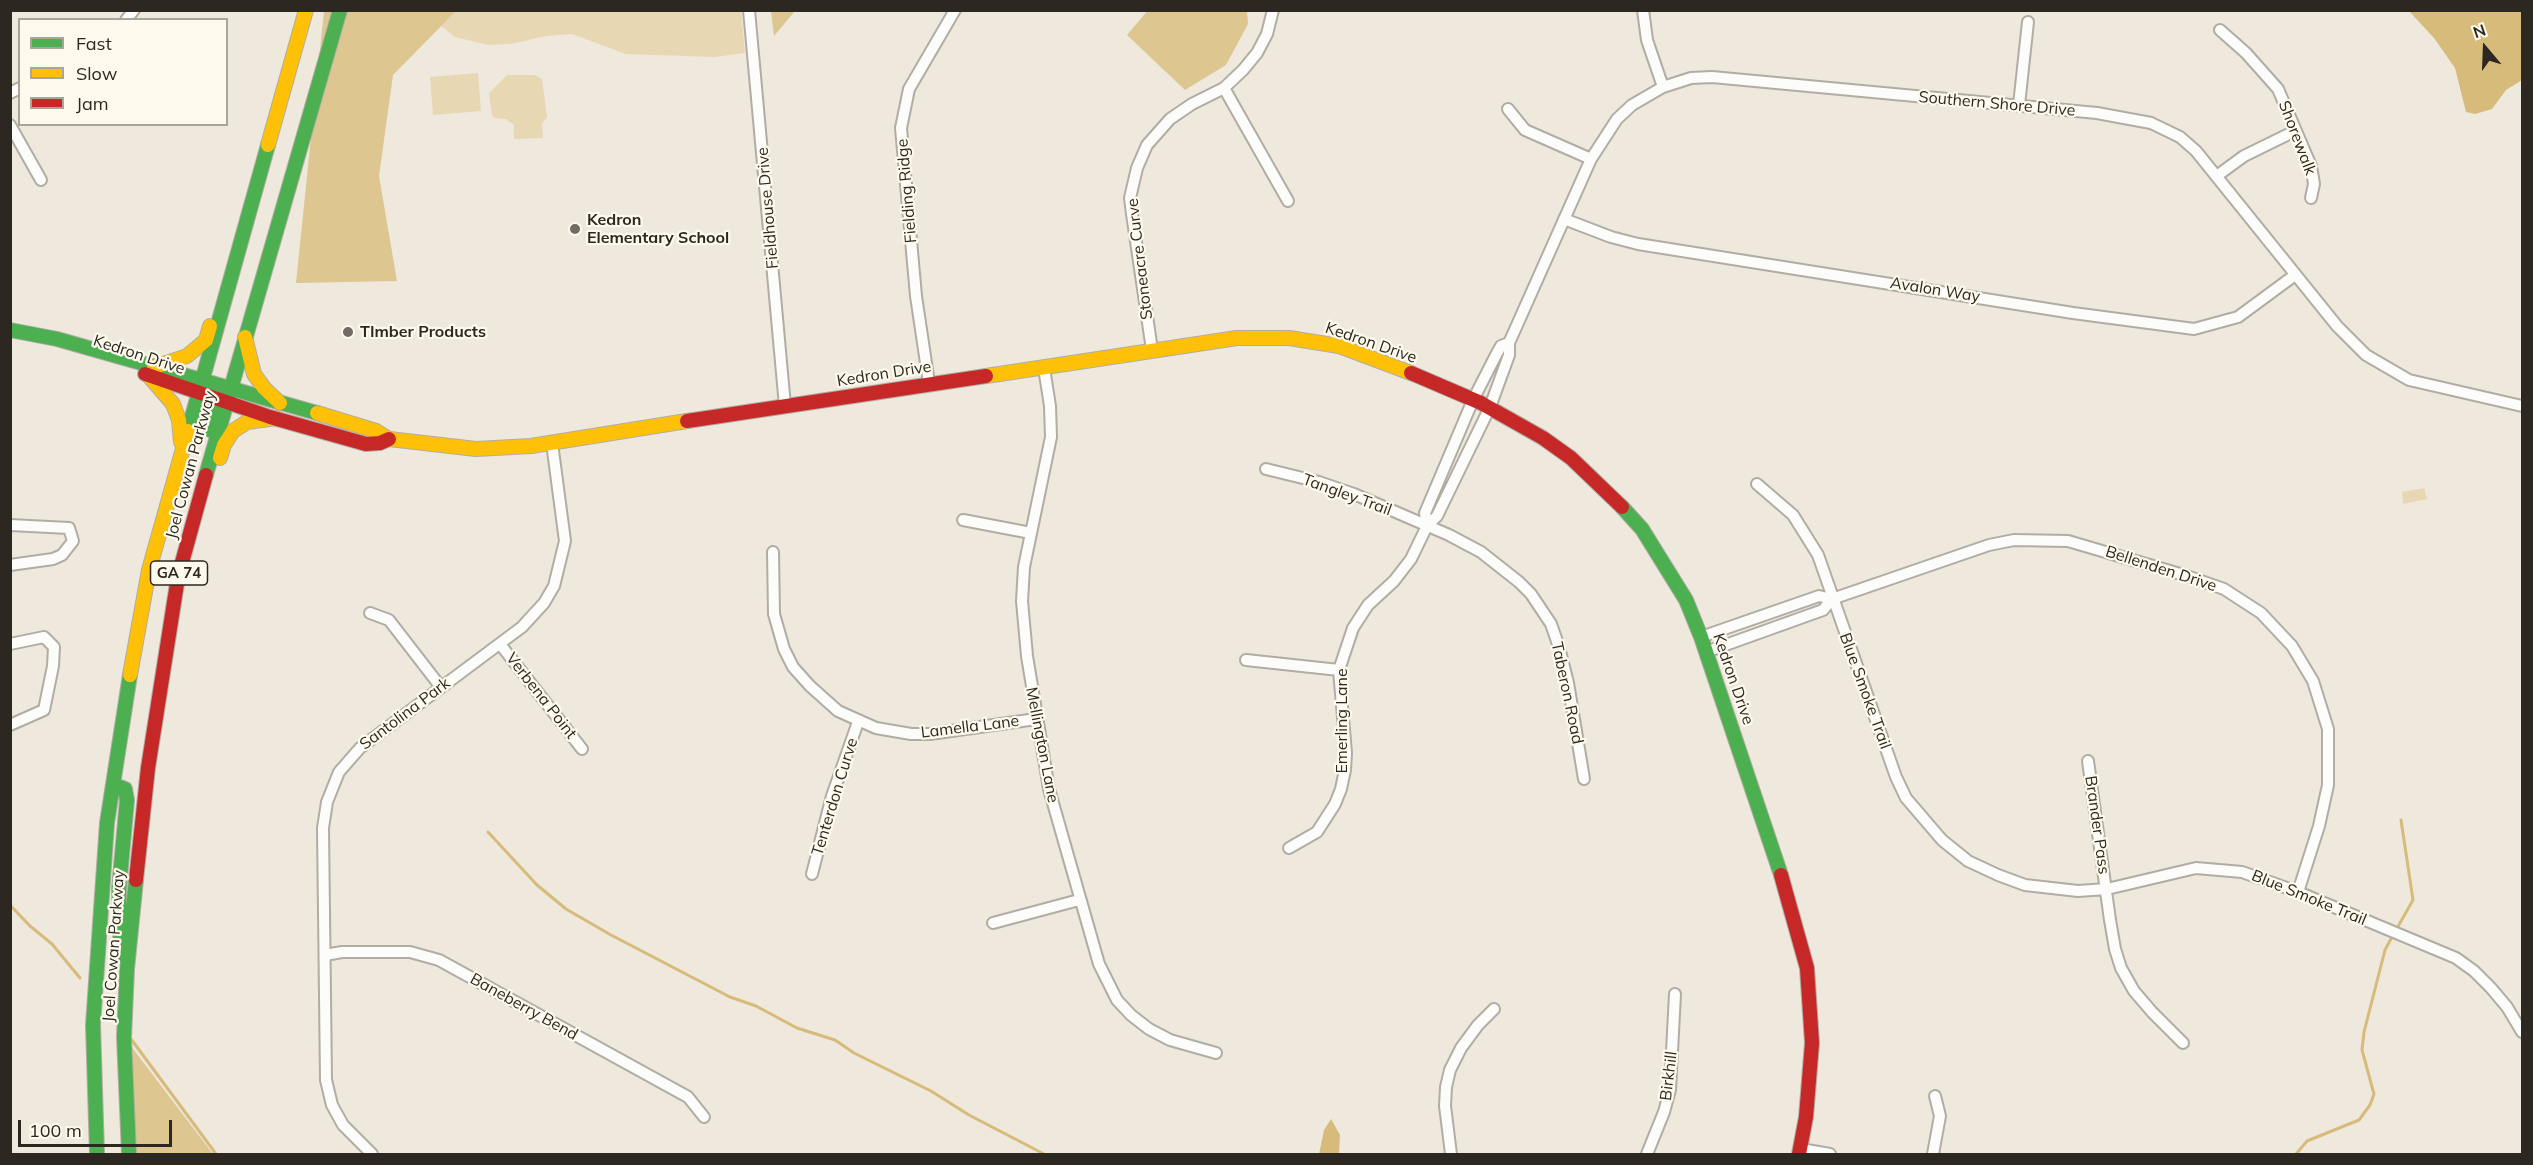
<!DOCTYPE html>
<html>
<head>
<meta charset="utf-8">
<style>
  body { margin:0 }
  #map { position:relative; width:2533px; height:1165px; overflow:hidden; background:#eee8dd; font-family:Mulish,sans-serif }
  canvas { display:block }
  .frame { position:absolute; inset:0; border:12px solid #2c2821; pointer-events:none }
  .legend { position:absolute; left:18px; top:18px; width:210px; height:108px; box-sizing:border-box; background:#fef9ed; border:2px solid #aaa59b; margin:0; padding:8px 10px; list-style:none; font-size:18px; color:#2c2821 }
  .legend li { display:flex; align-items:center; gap:12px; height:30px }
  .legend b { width:30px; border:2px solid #aaa59b }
  .north { position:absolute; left:2455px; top:18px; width:60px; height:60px; -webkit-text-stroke:4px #fef9ed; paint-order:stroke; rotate:341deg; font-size:16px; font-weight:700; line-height:24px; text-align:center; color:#2c2821 }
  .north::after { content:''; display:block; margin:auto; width:21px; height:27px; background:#2c2821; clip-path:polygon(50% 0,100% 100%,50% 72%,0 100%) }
  .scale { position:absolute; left:18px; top:1120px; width:154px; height:27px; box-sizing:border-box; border:3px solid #2c2821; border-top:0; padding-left:8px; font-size:18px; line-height:21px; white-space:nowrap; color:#2c2821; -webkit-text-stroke:4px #fef9ed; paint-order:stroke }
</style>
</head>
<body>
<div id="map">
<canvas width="2533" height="1165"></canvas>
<div class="frame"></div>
<ul class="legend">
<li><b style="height:8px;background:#4caf50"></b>Fast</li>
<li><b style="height:8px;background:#ffc107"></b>Slow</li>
<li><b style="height:8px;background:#c62828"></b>Jam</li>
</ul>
<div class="north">N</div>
<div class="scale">100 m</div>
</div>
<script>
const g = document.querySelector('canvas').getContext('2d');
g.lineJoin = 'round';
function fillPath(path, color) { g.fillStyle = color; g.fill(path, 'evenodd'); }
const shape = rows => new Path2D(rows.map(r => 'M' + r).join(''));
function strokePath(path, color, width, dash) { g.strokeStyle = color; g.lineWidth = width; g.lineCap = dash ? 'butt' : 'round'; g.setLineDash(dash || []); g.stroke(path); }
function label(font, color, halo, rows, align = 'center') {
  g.font = font + ' Mulish,sans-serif'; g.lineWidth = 4.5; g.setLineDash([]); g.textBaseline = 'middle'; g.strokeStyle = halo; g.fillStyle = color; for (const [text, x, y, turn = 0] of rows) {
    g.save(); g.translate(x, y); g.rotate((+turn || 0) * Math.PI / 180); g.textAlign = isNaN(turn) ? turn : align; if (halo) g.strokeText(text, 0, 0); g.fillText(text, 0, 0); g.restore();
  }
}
fillPath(shape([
  [456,11,741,11,745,53,715,57,626,54,572,34,546,36,511,44,488,45,455,37,441,26],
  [478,73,481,111,433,115,430,77],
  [507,75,535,75,542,79,547,117,542,124,543,138,514,139,514,125,506,119,494,118,492,115,489,93],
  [2424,488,2427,499,2403,504,2402,492]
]), '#e8d7b3');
fillPath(shape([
  [1148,10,1247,11,1248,24,1226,65,1185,90,1127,35],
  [324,11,456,11,393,75,379,176,397,281,296,283],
  [771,11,795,11,774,36],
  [124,1037,213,1154,129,1154]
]), '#dec691');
fillPath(shape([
  [2409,11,2522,11,2522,80,2506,90,2492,109,2475,114,2466,112,2455,68,2434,38],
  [1331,1119,1340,1135,1339,1154,1319,1154,1324,1130]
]), '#d7bb7a');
strokePath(shape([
  [488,832,537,885,566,909,611,935,730,997,756,1006,797,1028,835,1040,854,1053,931,1091,969,1115,1044,1154],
  [10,905,30,926,52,944,80,978],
  [2396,930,2413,900,2401,820],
  [131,1039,216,1154],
  [2296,1154,2307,1141,2359,1120,2370,1105,2374,1094,2362,1050,2364,1032,2385,950,2393,935]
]), '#d7bb7a', 3);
const street = shape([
  [749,10,785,406],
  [1643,10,1647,40,1663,87],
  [126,20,134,10],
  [2220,30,2246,53,2278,89,2311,166,2314,184,2311,198],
  [1224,88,1288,201],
  [10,93,20,88],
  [2019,105,2028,22],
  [1508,109,1525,130,1591,159],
  [10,125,41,180],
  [2218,175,2244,156,2295,131],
  [1564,219,1611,237,1638,244,2073,313,2194,329,2238,317,2295,275],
  [1152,350,1132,214,1130,198,1137,168,1147,145,1170,119,1192,104,1224,88,1243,70,1257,53,1267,34,1273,10],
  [1044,368,1050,406,1051,437,1024,567,1022,601,1027,656,1049,789,1099,964,1117,1000,1131,1015,1149,1029,1170,1040,1216,1053],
  [929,383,916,296,901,128,909,89,955,10],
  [1266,469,1319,482,1354,494,1449,535,1481,552,1519,582,1531,594,1551,624,1559,647,1568,683,1584,779],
  [1757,484,1793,515,1818,555,1896,777,1906,798,1942,840,1968,861,1998,875,2025,885,2078,891,2107,889,2196,868,2242,872,2298,892,2456,958,2474,971,2491,988,2507,1007,2522,1032],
  [963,520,1031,533],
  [10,525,69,528,73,541,62,555,53,559,10,565],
  [1427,526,1425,513,1473,400,1497,353,1501,346,1509,343],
  [773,552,774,614,784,649,793,667,810,686,838,711,876,728,911,734,930,734,1036,719],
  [370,613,389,620,440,686],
  [1701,637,1819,596,1832,599,1989,545,2014,540,2068,541,2187,576,2224,589,2261,613,2292,646,2313,681,2328,729,2328,785,2319,826,2298,892],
  [10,644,44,637,54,647,53,666,44,710,10,725],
  [500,644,582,749],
  [1706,652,1823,610,1832,599],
  [1246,660,1339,670],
  [2088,761,2110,920,2115,949,2121,968,2134,991,2152,1012,2183,1043],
  [1289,848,1317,832,1335,804,1341,789,1345,770,1346,753,1339,670,1353,628,1368,605,1394,581,1411,559,1427,526,1437,516,1490,407,1509,355,1509,343,1591,159,1617,119,1632,105,1663,87,1691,78,1712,77,2097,113,2151,123,2180,137,2196,151,2337,326,2366,355,2409,380,2522,406],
  [812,874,832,796,858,722],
  [993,923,1079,900],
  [325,955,342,952,410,952,439,960,688,1097,704,1117],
  [1801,1149,1830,1154],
  [372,1154,343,1125,332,1105,326,1080,323,828,327,802,339,772,360,748,522,627,544,603,554,586,565,541,552,443],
  [1451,1154,1445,1106,1446,1087,1450,1070,1461,1048,1478,1025,1494,1009],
  [1647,1154,1664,1112,1670,1090,1675,994],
  [1933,1154,1940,1116,1935,1096]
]);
const fast = shape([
  [10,330,57,339,317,413],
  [198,382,211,404,213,421,210,430],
  [188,431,268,145],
  [206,475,340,10],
  [1622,507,1642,529,1686,600,1701,637,1781,875],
  [112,791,120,787,125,789,127,800,119,888,120,935,125,956],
  [97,1154,93,1025,107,823,130,675],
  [129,1154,124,1037,127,969,136,880]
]);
const slow = shape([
  [268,145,306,10],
  [245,337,254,374,264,388,280,403],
  [154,367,187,356,206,340,210,326],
  [148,375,173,404,179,420,181,442],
  [986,376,1237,338,1289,338,1339,346,1411,373],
  [317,413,376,431,389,439,476,449,531,446,687,421],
  [220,458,224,445,233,431,247,422,276,418],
  [130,675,149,570,188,431]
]);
const jam = shape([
  [1411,373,1481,403,1543,438,1571,458,1622,507],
  [145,374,270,417,366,444,380,443,389,439],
  [687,421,986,376],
  [1781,875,1807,968,1812,1043,1806,1117,1799,1154],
  [136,880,148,768,178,577,206,475]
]);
strokePath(street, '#b1ada4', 14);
strokePath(fast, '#b1ada4', 16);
strokePath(slow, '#b1ada4', 16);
strokePath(jam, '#b1ada4', 16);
strokePath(street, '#fcfcfa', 10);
strokePath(fast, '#4caf50', 14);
strokePath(slow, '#ffc107', 14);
strokePath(jam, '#c62828', 14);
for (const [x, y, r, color] of [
  [575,229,6,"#706b63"],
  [348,332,6,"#706b63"]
]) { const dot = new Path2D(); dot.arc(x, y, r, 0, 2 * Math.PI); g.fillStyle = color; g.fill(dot); strokePath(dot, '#fef9ed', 2); }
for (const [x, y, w] of [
  [179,573,57]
]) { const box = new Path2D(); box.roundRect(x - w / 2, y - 12, w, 24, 4.5); g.fillStyle = '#fef9ed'; g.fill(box); strokePath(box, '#2c2821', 1.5); }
label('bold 15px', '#2c2821', null, [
  ["GA 74",179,573]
]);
label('16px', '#2c2821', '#fef9ed', [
  ["Southern Shore Drive",1997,104,5],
  ["Shorewalk",2297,138,69],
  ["Fielding Ridge",907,191,-95],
  ["Fieldhouse Drive",768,208,-95],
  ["Stoneacre Curve",1140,259,-97],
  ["Avalon Way",1935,290,9],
  ["Kedron Drive",1371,343,19],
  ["Kedron Drive",139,355,18],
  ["Kedron Drive",884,374,-9],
  ["Joel Cowan Parkway",191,465,-75],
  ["Tangley Trail",1347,495,20],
  ["Bellenden Drive",2161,569,18],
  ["Kedron Drive",1733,679,71],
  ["Blue Smoke Trail",1865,691,70],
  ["Taberon Road",1567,693,78],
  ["Verbena Point",541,696,52],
  ["Santolina Park",405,714,-37],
  ["Emerling Lane",1342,721,-90],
  ["Lamella Lane",970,727,-7],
  ["Mellington Lane",1042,745,79],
  ["Tenterdon Curve",835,797,-73],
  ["Brander Pass",2097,825,82],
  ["Blue Smoke Trail",2309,898,22],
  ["Joel Cowan Parkway",114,946,-86],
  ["Baneberry Bend",524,1007,29],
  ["Birkhill",1669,1076,-83]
]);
label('bold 16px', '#2c2821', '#fef9ed', [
  ["Kedron",587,220],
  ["Elementary School",587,238],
  ["TImber Products",360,332]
], 'left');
</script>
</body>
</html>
